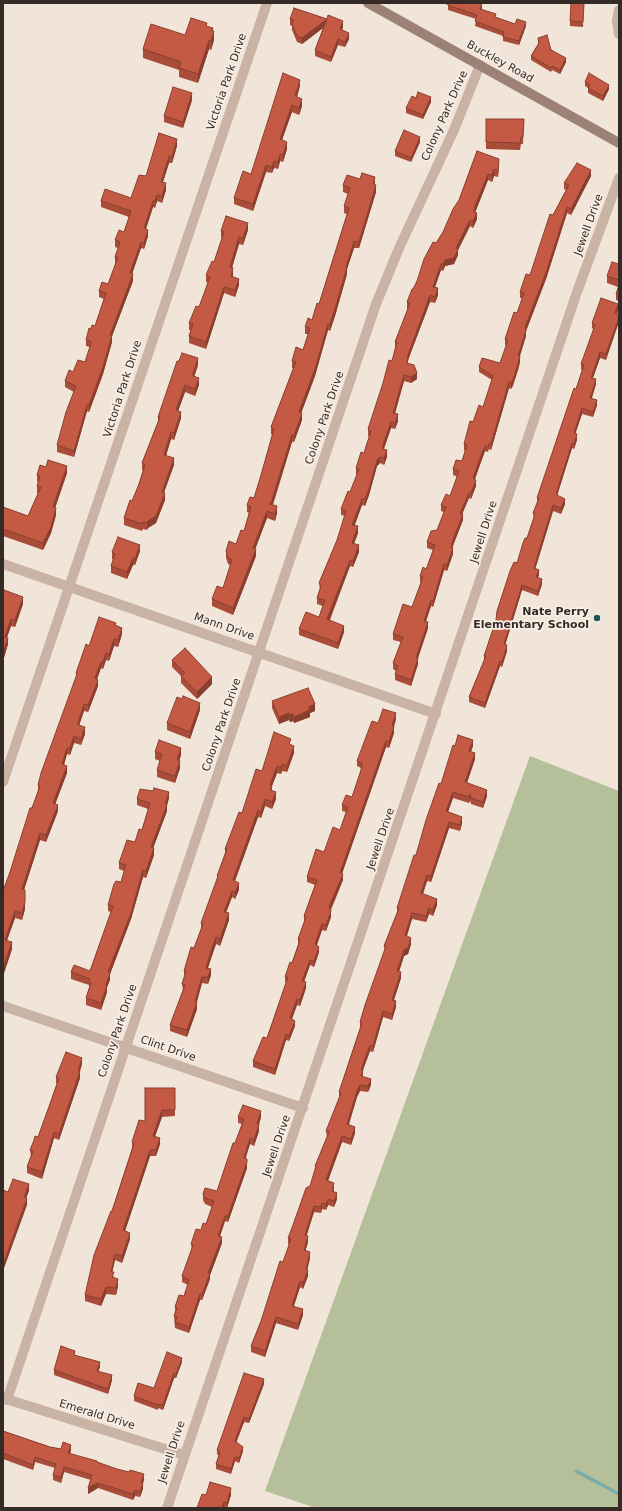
<!DOCTYPE html>
<html>
<head>
<meta charset="utf-8">
<style>
  body { margin:0 }
  #map { position:relative; width:622px; height:1511px; overflow:hidden; background:#f1e4d9; font-family:"DejaVu Sans",sans-serif }
  canvas { display:block }
  .frame { position:absolute; inset:0; border:4px solid #342a26; pointer-events:none }
</style>
</head>
<body>
<div id="map">
<canvas width="622" height="1511"></canvas>
<div class="frame"></div>
</div>
<script>
const g = document.querySelector('canvas').getContext('2d');
g.lineJoin = 'round';
function fillPath(path, color) { g.fillStyle = color; g.fill(path, 'evenodd'); }
const shape = rows => new Path2D(rows.map(r => 'M' + r).join(''));
function strokePath(path, color, width, dash) { g.strokeStyle = color; g.lineWidth = width; g.lineCap = dash ? 'butt' : 'round'; g.setLineDash(dash || []); g.stroke(path); }
function label(font, color, halo, rows, align = 'center') {
  g.font = font + ' "DejaVu Sans",sans-serif'; g.lineWidth = 3.5; g.setLineDash([]); g.textBaseline = 'middle'; g.strokeStyle = halo; g.fillStyle = color; for (const [text, x, y, turn = 0] of rows) {
    g.save(); g.translate(x, y); g.rotate((+turn || 0) * Math.PI / 180); g.textAlign = isNaN(turn) ? turn : align; if (halo) g.strokeText(text, 0, 0); g.fillText(text, 0, 0); g.restore();
  }
}
fillPath(shape([
  [530,756,619,791,619,1508,316,1508,265,1491]
]), '#b5bf99');
strokePath(shape([
  [576,1471,619,1494]
]), '#78adac', 3.5);
strokePath(shape([
  [619,10,617,21,619,34],
  [3,564,436,714],
  [3,782,267,3],
  [3,1006,303,1108],
  [3,1398,184,1455],
  [7,1400,376,304,400,246,454,130,480,65],
  [167,1508,577,292,619,178]
]), '#c8b3a5', 10);
strokePath(shape([
  [368,3,619,143]
]), '#9c8276', 10);
fillPath(shape([
  [442,3,482,3,482,9,496,18,515,24,526,26,519,45,503,41,503,36,475,26,476,19,448,10,448,5],
  [584,3,583,27,570,26,570,21],
  [290,19,343,27,342,30,349,39,345,47,338,45,331,62,315,56,315,50,323,28,302,44,297,42,292,30,292,26,290,25],
  [207,26,213,31,214,40,211,50,209,49,198,83,179,77,179,70,143,58,143,49,185,35],
  [538,38,566,62,560,74,552,70,551,72,531,60,531,56,538,44],
  [585,82,609,89,603,101,588,93,588,88,585,86],
  [300,86,297,97,302,106,299,115,292,112,284,133,282,140,287,149,283,162,280,161,278,169,274,168,272,173,266,172,253,211,234,204,234,198,251,174],
  [416,98,431,102,423,119,406,113,406,108],
  [192,100,183,128,164,122,164,116],
  [486,119,524,119,523,144,521,144,520,150,486,149],
  [420,142,411,162,395,156,395,151],
  [177,146,172,163,169,163,163,182,166,190,162,203,157,201,155,208,153,207,146,229,148,236,144,249,141,248,132,274,133,281,112,336,112,342,103,374,89,412,87,411,74,457,57,452,57,445,74,392,65,387,65,381,73,372,85,362,90,347,86,346,86,340,91,329,95,326,104,299,99,297,99,291,108,284,116,263,115,263,115,257,118,248,115,247,115,240,124,232,129,217,101,207,101,201,131,198,146,176],
  [477,151,499,165,498,177,494,176,492,182,488,180,475,212,477,219,473,228,470,226,458,250,458,255,454,264,445,266,443,271,441,270,435,287,438,295,435,303,430,302,408,360,408,363,417,379,411,383,404,381,395,414,398,421,395,429,391,428,384,449,387,457,384,465,380,463,377,466,369,495,365,506,362,505,355,525,358,533,354,543,359,552,353,567,350,566,330,620,344,632,338,649,299,635,299,629,319,617,323,606,317,604,317,598,320,590,319,583,337,540,345,516,341,515,341,509,350,492,357,474,356,474,356,468,364,453,369,436,368,436,368,429,392,361,395,348,395,342,408,309,407,309,407,302,436,243,443,232,459,200],
  [591,176,571,215,567,213,546,279,526,331,526,336,520,356,520,362,518,370,513,386,511,389,509,388,491,450,489,449,488,452,485,451,482,459,475,479,476,486,471,499,469,498,462,514,463,520,454,543,452,548,453,554,447,571,444,570,433,607,431,606,426,621,428,628,418,658,418,664,411,686,395,680,395,674,396,671,393,669,393,663,401,642,393,640,393,634,412,607,421,582,420,582,420,576,427,567,433,550,427,548,427,542,437,530,444,512,441,511,441,505,450,496,458,477,453,475,453,469,462,461,465,451,464,450,464,444,473,422,483,407,492,380,479,372,479,367,500,363,507,345,505,345,505,339,517,313,522,298,520,298,520,292,530,275,553,215,566,190,564,189,564,183],
  [375,184,376,192,359,248,354,248,347,269,347,274,335,316,330,331,328,330,315,376,301,413,302,420,294,442,292,442,273,505,277,513,275,521,267,518,255,549,256,556,233,615,212,606,212,599,223,588,230,565,228,564,226,558,226,551,236,544,244,531,249,513,247,512,247,505,254,498,261,475,272,435,271,434,271,427,293,368,292,368,292,361,303,350,308,334,305,334,305,327,312,320,319,304,347,214,344,213,344,206,348,194,343,192,343,185],
  [248,230,243,245,239,244,232,268,233,275,233,276,239,285,235,297,224,293,206,349,189,343,189,336,191,330,189,330,189,323,199,307,208,283,206,282,206,275,214,262,222,238,221,237,221,231],
  [619,264,619,301,616,300,616,294,618,287,607,283,607,276],
  [618,310,606,360,600,358,593,378,596,384,592,398,597,405,593,417,582,414,575,433,577,440,574,449,572,448,557,495,565,504,561,514,553,511,535,569,539,575,538,577,542,584,538,596,522,590,505,645,507,651,502,667,500,666,485,708,469,702,469,697,484,660,484,656,517,563,527,538,534,519,533,513,537,503,537,498,576,389,582,370,581,369,581,364,594,330,592,328,592,323],
  [198,365,194,377,199,385,195,396,185,392,178,411,181,418,174,440,171,439,166,456,174,465,164,492,165,500,156,523,148,528,147,530,143,529,142,531,124,525,124,518,132,501,139,484,143,470,142,470,142,463,158,422,158,417],
  [67,473,55,508,56,515,51,533,43,550,3,536,3,507,28,516,38,493,37,493,37,486,38,482,37,481,37,475],
  [140,551,135,565,133,565,127,579,111,573,111,566,114,560,112,559,112,552],
  [3,593,23,604,15,627,11,626,7,637,8,644,3,661],
  [116,625,122,634,118,647,114,646,109,661,106,660,103,669,101,668,97,679,98,686,95,694,88,712,84,711,79,725,85,734,81,745,74,743,70,755,67,754,64,765,67,773,55,804,58,811,46,842,40,840,24,890,25,909,22,920,15,918,7,940,12,949,3,976,10,872,38,791,38,785,76,678,76,673,89,646],
  [172,660,212,684,197,699,181,683,181,676,172,667],
  [272,701,315,711,310,713,310,717,294,723,293,721,290,722,289,720,279,724,272,708],
  [200,710,190,739,167,730,167,723],
  [396,719,394,727,394,733,389,748,386,747,342,874,343,880,331,910,331,917,326,931,322,930,317,945,319,952,314,967,310,965,304,982,306,988,300,1006,297,1005,292,1019,295,1026,289,1041,286,1040,275,1075,253,1067,253,1061,267,1038,286,982,285,982,285,977,292,963,298,945,298,939,304,922,304,916,315,885,307,882,307,877,324,852,340,830,346,812,342,811,342,805,352,797,361,770,361,768,357,766,357,761,378,723],
  [291,745,294,753,287,772,282,771,281,774,277,773,272,786,272,790,276,799,272,809,265,806,261,818,258,817,235,881,239,890,235,899,232,897,226,912,229,920,220,946,216,944,208,968,211,975,208,984,202,983,197,1002,197,1009,187,1037,170,1031,170,1025,183,991,182,984,184,977,184,971,194,948,201,930,201,923,217,881,217,876,225,853,225,849,262,771],
  [455,746,473,746,471,751,475,759,467,783,487,796,483,808,471,804,470,800,469,803,453,798,448,812,462,823,460,831,449,828,431,882,427,881,423,894,437,905,433,916,429,914,426,922,412,919,407,936,411,944,408,954,404,956,399,972,401,978,394,1000,396,1007,392,1020,383,1017,373,1052,370,1051,363,1070,363,1077,371,1085,368,1092,360,1091,357,1097,349,1124,355,1133,351,1145,342,1142,328,1181,334,1189,333,1192,337,1199,334,1207,328,1205,326,1210,322,1209,321,1213,314,1212,306,1236,308,1242,305,1251,310,1258,307,1270,308,1276,303,1289,300,1287,294,1306,303,1315,298,1330,276,1323,265,1357,251,1352,251,1346,261,1321,290,1245,288,1244,288,1238,310,1186,315,1171,315,1166,327,1137,326,1131,339,1099,339,1092,360,1028,360,1022,385,952,384,946,397,913,397,908,416,855,441,784],
  [155,752,181,755,179,761,180,768,175,783,157,777,157,770,160,761,155,759],
  [169,798,167,805,167,811,153,848,154,855,146,878,143,877,131,919,110,974,110,980,107,987,107,992,101,1010,86,1005,86,998,89,988,89,985,71,979,71,972,90,971,111,912,108,911,108,905,121,882,124,871,119,869,119,863,135,842,142,830,148,809,137,805,137,799],
  [82,1064,80,1071,80,1078,59,1140,54,1138,42,1179,27,1173,27,1167,31,1156,30,1150,38,1137,51,1101,57,1083,56,1083,56,1077],
  [175,1088,175,1116,162,1117,155,1136,160,1144,156,1156,150,1156,125,1231,130,1239,122,1263,115,1260,112,1272,114,1278,118,1286,116,1295,106,1294,101,1306,85,1301,85,1295,132,1148,132,1142,145,1121],
  [238,1117,261,1117,259,1125,259,1131,254,1146,250,1144,245,1158,247,1168,228,1222,225,1221,220,1236,222,1243,210,1275,210,1279,202,1300,200,1300,189,1333,175,1328,174,1316,175,1312,175,1307,184,1296,188,1285,182,1282,182,1276,192,1250,191,1244,206,1224,212,1207,205,1204,203,1200,203,1194,217,1191,242,1124,238,1123],
  [75,1355,100,1367,98,1371,112,1380,108,1394,54,1375,54,1370],
  [182,1362,176,1378,174,1378,163,1410,158,1408,158,1410,134,1401,134,1396,154,1388],
  [264,1384,249,1423,244,1422,236,1442,243,1451,239,1463,235,1461,231,1474,216,1469,216,1464,219,1456,217,1454,217,1450],
  [3,1431,50,1447,61,1449,71,1450,70,1454,97,1462,144,1480,143,1483,143,1489,140,1497,135,1496,133,1500,98,1488,88,1494,91,1480,64,1472,61,1483,53,1480,53,1475,55,1468,35,1462,33,1470,3,1459],
  [206,1495,231,1495,227,1508,197,1508]
]), '#a94d3a');
fillPath(shape([
  [327,19,327,25,302,44,302,38],
  [343,21,343,27,340,35,340,29],
  [526,22,526,26,519,45,519,41],
  [213,28,213,34,214,31,214,40,211,50,211,41],
  [349,33,349,39,345,47,345,42],
  [338,39,338,45,331,62,331,57],
  [209,40,209,49,198,83,198,74],
  [566,58,566,62,560,74,560,70],
  [300,80,300,86,295,103,295,96],
  [609,85,609,89,603,101,603,96],
  [192,93,192,100,183,128,183,122],
  [431,97,431,102,423,119,423,115],
  [302,99,302,106,299,115,299,108],
  [292,105,292,112,280,146,280,139],
  [420,137,420,142,411,162,411,158],
  [177,139,177,146,172,163,172,157],
  [287,142,287,149,283,162,283,155],
  [280,154,280,161,278,169,278,162],
  [169,156,169,163,161,188,161,182],
  [499,159,499,165,498,177,498,171],
  [274,161,274,168,272,173,272,167],
  [266,165,266,172,253,211,253,204],
  [494,169,494,176,492,182,492,175],
  [591,170,591,176,571,215,571,209],
  [488,174,488,180,475,213,474,212,475,206],
  [375,177,375,184,373,191,373,184],
  [166,183,166,190,162,203,162,196],
  [376,185,376,192,359,248,359,242],
  [157,195,157,201,155,208,155,201],
  [153,201,153,207,144,235,144,228],
  [567,207,567,213,546,279,526,331,526,336,518,361,518,356,525,327],
  [477,213,477,219,473,228,473,221],
  [470,220,470,226,458,250,458,255,454,264,445,266,443,271,443,264,445,260,456,248],
  [248,223,248,230,243,245,243,238],
  [148,230,148,236,144,249,144,243],
  [239,237,239,244,230,274,230,267],
  [354,241,354,248,347,269,347,274,335,316,330,331,330,324,346,267],
  [141,242,141,248,130,280,130,273],
  [441,264,441,270,433,293,433,287],
  [233,268,233,275,231,282,231,276],
  [133,274,133,281,112,336,112,342,103,374,89,412,89,405,110,335],
  [239,279,239,285,235,297,235,290],
  [224,287,224,293,206,349,206,342],
  [438,288,438,295,435,303,435,297],
  [430,295,430,302,408,360,408,365,407,358],
  [618,304,618,310,615,318,615,313],
  [619,317,619,322,606,360,606,354],
  [328,324,328,330,315,376,299,419,299,412],
  [600,352,600,358,591,383,591,378],
  [520,356,520,362,518,370,511,389,511,383],
  [198,358,198,365,193,380,193,373],
  [417,373,417,379,411,383,411,377],
  [404,375,404,381,393,419,393,413],
  [199,378,199,385,195,396,195,389],
  [596,379,596,384,590,403,590,398],
  [509,382,509,388,491,450,491,444],
  [185,385,185,392,176,417,176,410],
  [597,400,597,405,593,417,593,412],
  [87,405,87,411,74,457,74,451],
  [582,408,582,414,574,438,574,433],
  [181,412,181,418,174,440,174,433],
  [302,413,302,420,294,442,294,436],
  [398,414,398,421,395,429,395,423],
  [391,422,391,428,383,451,383,455,383,445],
  [171,432,171,439,164,462,164,455],
  [577,434,577,440,574,449,574,444],
  [292,435,292,442,271,509,269,504],
  [572,443,572,448,557,496,557,491],
  [485,446,485,451,473,484,473,478],
  [387,450,387,457,384,465,384,458],
  [380,457,380,463,377,466,369,495,365,506,365,499,377,460],
  [174,458,174,465,162,498,162,492],
  [67,466,67,473,53,514,53,507],
  [476,480,476,486,471,499,471,493],
  [165,493,165,500,156,523,148,528,147,530,147,523,148,521],
  [469,493,469,498,460,519,460,514],
  [362,499,362,505,352,531,352,525],
  [565,499,565,504,561,514,561,508],
  [553,505,553,511,534,573,534,568],
  [277,506,277,513,275,521,275,514],
  [56,508,56,515,51,533,43,550,43,543],
  [267,511,267,518,253,555,253,548],
  [463,514,463,520,454,543,451,553,451,547,454,537],
  [358,526,358,533,352,549,352,543],
  [140,545,140,551,135,565,135,559],
  [359,545,359,552,353,567,353,561],
  [453,548,453,554,447,571,447,565],
  [256,549,256,556,233,615,233,608],
  [133,558,133,565,127,579,127,572],
  [350,560,350,566,327,625,327,619],
  [444,564,444,570,433,607,433,601],
  [539,570,539,575,536,582,536,577],
  [542,579,542,584,538,596,538,591],
  [522,585,522,590,504,649,504,644],
  [23,597,23,604,15,627,15,620],
  [431,600,431,606,424,627,424,621],
  [11,619,11,626,5,643,5,637],
  [428,622,428,628,416,664,416,658],
  [344,626,344,632,338,649,338,643],
  [122,628,122,634,118,647,118,640],
  [8,638,8,644,3,661,3,654],
  [114,639,114,646,109,661,109,654],
  [507,645,507,651,502,667,502,662],
  [106,653,106,660,103,669,103,662],
  [418,658,418,664,411,686,411,680],
  [500,661,500,666,485,708,485,703],
  [101,662,101,668,95,685,95,678],
  [212,677,212,684,197,699,197,692],
  [98,680,98,686,88,712,88,705],
  [200,703,200,710,190,739,190,732],
  [84,704,84,711,78,729,78,723],
  [315,704,315,711,310,713,310,717,294,723,294,717,308,707],
  [289,713,289,720,279,724,279,717],
  [396,713,396,719,392,732,392,726],
  [293,714,293,721,290,722,290,715],
  [85,727,85,734,81,745,81,739],
  [394,727,394,733,389,748,389,742],
  [74,736,74,743,70,755,70,748],
  [473,740,473,746,469,757,469,751],
  [386,741,386,747,340,879,340,873],
  [294,746,294,753,287,772,287,766],
  [67,748,67,754,62,771,62,764],
  [181,748,181,755,177,767,177,760],
  [475,753,475,759,465,788,465,782],
  [180,761,180,768,175,783,175,776],
  [282,764,282,771,281,774,281,768],
  [67,766,67,773,53,810,53,803],
  [277,766,277,773,270,791,270,785],
  [487,790,487,796,483,808,483,802],
  [169,792,169,798,167,805,167,811,151,854,151,847],
  [276,792,276,799,272,809,272,802],
  [453,792,453,798,446,817,446,811],
  [470,794,470,800,469,803,469,797],
  [265,799,265,806,261,818,261,812],
  [58,805,58,811,46,842,46,835],
  [258,810,258,817,233,886,233,880],
  [462,817,462,823,460,831,460,825],
  [449,822,449,828,431,882,431,876],
  [40,833,40,840,22,896,22,889],
  [154,848,154,855,146,878,146,871],
  [143,870,143,877,131,919,110,974,110,980,107,987,107,992,101,1010,101,1003,108,972],
  [343,874,343,880,329,912,329,907],
  [427,875,427,881,421,899,421,893],
  [239,883,239,890,235,899,235,892],
  [232,891,232,897,224,918,224,912],
  [437,899,437,905,433,916,433,910],
  [25,902,25,909,22,920,22,913],
  [429,908,429,914,426,922,426,916],
  [15,911,15,918,5,946,5,940],
  [331,911,331,917,326,931,326,925],
  [229,913,229,920,220,946,220,939],
  [412,913,412,919,405,941,405,935],
  [322,924,322,930,315,950,315,944],
  [216,937,216,944,210,961,206,974,206,968,210,954],
  [411,938,411,944,408,954,404,956,397,977,397,971,404,950],
  [12,942,12,949,3,976,3,969],
  [319,947,319,952,314,967,314,961],
  [310,960,310,965,302,987,302,981],
  [211,969,211,975,208,984,208,977],
  [401,972,401,978,392,1006,392,1000],
  [202,977,202,983,195,1007,197,1002,197,1009,187,1037,187,1030],
  [306,982,306,988,300,1006,300,1000],
  [297,999,297,1005,290,1024,290,1018],
  [396,1001,396,1007,392,1020,392,1014],
  [383,1011,383,1017,373,1052,373,1046],
  [295,1021,295,1026,289,1041,289,1036],
  [286,1034,286,1040,275,1075,275,1069],
  [370,1045,370,1051,361,1075,361,1070],
  [82,1058,82,1064,78,1077,78,1071],
  [80,1071,80,1078,59,1140,59,1134],
  [371,1079,371,1085,368,1092,368,1086],
  [360,1085,360,1091,357,1097,347,1130,347,1124,357,1091],
  [162,1110,162,1117,153,1142,153,1136],
  [261,1111,261,1117,257,1130,257,1124],
  [259,1125,259,1131,254,1146,254,1140],
  [355,1127,355,1133,351,1145,351,1139],
  [54,1132,54,1138,42,1179,42,1172],
  [342,1136,342,1142,326,1186,326,1180],
  [160,1138,160,1144,156,1156,156,1150],
  [250,1138,250,1144,244,1164,244,1158],
  [150,1150,150,1156,123,1237,123,1230],
  [247,1162,247,1168,228,1222,228,1216],
  [334,1183,334,1189,332,1197,332,1191],
  [29,1184,29,1191,24,1204,24,1197],
  [337,1193,337,1199,334,1207,334,1201],
  [27,1198,27,1205,3,1271,3,1265],
  [328,1199,328,1205,326,1210,326,1204],
  [322,1203,322,1209,321,1213,321,1207],
  [314,1206,314,1212,305,1241,305,1235],
  [225,1216,225,1221,218,1242,218,1236],
  [130,1233,130,1239,122,1263,122,1256],
  [308,1236,308,1242,304,1256,304,1250],
  [222,1237,222,1243,210,1275,210,1279,202,1300,202,1295,208,1273],
  [310,1252,310,1258,306,1275,308,1270,308,1276,303,1289,303,1283],
  [115,1254,115,1260,111,1278,111,1272],
  [118,1279,118,1286,116,1295,116,1288],
  [300,1281,300,1287,292,1311,292,1306],
  [106,1287,106,1294,101,1306,101,1299],
  [200,1294,200,1300,189,1333,189,1327],
  [303,1309,303,1315,298,1330,298,1324],
  [276,1317,276,1323,265,1357,265,1351],
  [182,1358,182,1362,176,1378,176,1374],
  [100,1362,100,1367,97,1375,97,1371],
  [174,1373,174,1378,163,1410,163,1405],
  [112,1375,112,1380,108,1394,108,1389],
  [264,1379,264,1384,249,1423,249,1419],
  [244,1417,244,1422,235,1446,235,1441],
  [71,1445,71,1450,68,1459,68,1453],
  [243,1447,243,1451,239,1463,239,1458],
  [35,1457,35,1462,33,1470,33,1465],
  [235,1457,235,1461,231,1474,231,1469],
  [64,1467,64,1472,61,1483,61,1477],
  [144,1474,144,1480,141,1488,141,1483],
  [98,1483,98,1488,88,1494,88,1488],
  [143,1483,143,1489,140,1497,140,1492],
  [231,1488,231,1495,227,1508,227,1503],
  [135,1490,135,1496,133,1500,133,1494],
  [224,1502,224,1508,222,1508]
]), '#893f2f');
const building = shape([
  [449,3,482,3,480,9,496,14,495,17,515,24,517,19,526,22,519,41,503,37,504,32,475,21,477,15,448,5,449,3],
  [571,3,584,3,583,22,570,21,571,3],
  [294,8,327,19,328,15,343,21,340,29,349,33,345,42,338,39,331,57,315,50,327,19,302,38,297,36,292,24,294,20,290,19,294,8],
  [191,18,207,23,206,26,213,28,212,31,214,31,211,41,209,40,198,74,179,68,181,62,143,49,151,24,185,35,191,18],
  [547,35,551,50,566,58,560,70,552,66,551,68,531,56,539,43,538,38,547,35],
  [283,73,300,80,295,96,302,99,299,108,292,105,280,139,287,142,283,155,280,154,278,162,274,161,272,167,266,165,253,204,234,198,243,171,251,174,283,73],
  [589,73,609,85,603,96,588,88,590,85,585,82,589,73],
  [173,87,192,93,183,122,164,116,173,87],
  [418,92,431,97,423,115,406,108,412,96,416,98,418,92],
  [486,119,524,119,523,137,521,137,520,143,486,142,486,119],
  [404,130,420,137,411,158,395,151,404,130],
  [159,133,177,139,172,157,169,156,161,182,166,183,162,196,157,195,155,201,153,201,144,228,148,230,144,243,141,242,130,273,133,274,110,335,112,335,103,367,89,405,87,405,74,451,57,445,66,412,76,386,65,381,69,370,73,372,78,360,85,362,91,343,90,341,86,340,89,328,91,329,92,325,95,326,106,293,99,291,102,282,108,284,118,257,115,257,120,242,115,240,119,230,124,232,131,211,101,201,105,189,131,198,139,175,146,176,159,133],
  [477,151,499,159,498,171,494,169,492,175,488,174,475,206,474,212,477,213,473,221,470,220,456,248,458,249,454,258,445,260,443,264,441,264,433,287,438,288,435,297,430,295,407,358,408,359,407,363,414,365,417,373,411,377,404,375,393,413,398,414,395,423,391,422,383,445,383,449,387,450,384,458,380,457,377,460,369,489,365,499,362,499,352,525,358,526,352,543,359,545,353,561,350,560,327,619,344,626,338,643,299,629,306,612,319,617,325,600,317,598,321,586,319,583,337,540,346,511,341,509,348,491,350,492,359,469,356,468,361,452,364,453,371,431,368,429,383,383,389,360,392,361,397,342,395,342,410,303,407,302,412,289,413,289,417,281,424,259,433,242,436,243,443,232,453,209,459,200,477,151],
  [577,163,591,170,571,209,567,207,546,273,525,327,526,330,518,356,520,356,518,364,513,380,511,383,509,382,491,444,489,444,488,447,485,446,482,453,473,478,476,480,471,493,469,493,460,514,463,514,454,537,451,547,453,548,447,565,444,564,433,601,431,600,424,621,428,622,416,658,418,658,411,680,395,674,398,666,393,663,403,637,393,634,403,604,412,607,423,577,420,576,423,567,426,569,427,567,435,545,427,542,431,531,437,530,446,507,441,505,446,494,450,496,459,471,453,469,456,460,462,461,467,445,464,444,470,421,473,422,479,405,483,407,493,376,479,367,482,358,500,363,508,340,505,339,514,312,517,313,524,293,520,292,526,274,530,275,550,214,553,215,569,185,564,183,577,163],
  [362,173,375,177,373,184,376,185,359,242,354,241,346,267,347,267,335,309,330,324,328,324,315,369,299,412,302,413,294,436,292,435,271,503,269,504,277,506,275,514,267,511,253,548,256,549,233,608,212,599,217,586,223,588,232,560,228,557,226,551,229,541,236,544,241,530,244,531,251,507,247,505,250,497,254,498,261,475,274,429,271,427,296,362,292,361,296,347,303,350,310,328,305,327,308,318,312,320,317,303,319,304,349,208,344,206,350,188,343,185,347,175,360,179,362,173],
  [226,216,248,223,243,238,239,237,230,267,233,268,231,276,239,279,235,290,224,287,206,342,189,336,193,324,189,323,196,306,199,307,210,277,206,275,212,261,214,262,224,232,221,231,226,216],
  [612,262,619,264,619,280,607,276,612,262],
  [619,285,619,295,616,294,619,285],
  [601,298,618,304,615,313,619,314,619,317,606,354,600,352,591,378,596,379,590,398,597,400,593,412,582,408,574,433,577,434,574,444,572,443,557,491,557,495,565,499,561,508,553,505,534,568,539,570,536,577,542,579,538,591,522,585,504,644,507,645,502,662,500,661,485,703,469,697,486,656,484,656,496,620,497,611,510,571,514,562,517,563,523,543,525,538,527,538,535,514,533,513,539,498,537,498,574,388,576,389,584,365,581,364,595,325,592,323,601,298],
  [182,353,198,358,193,373,193,376,199,378,195,389,185,385,176,410,181,412,174,433,171,432,164,455,174,458,162,492,165,493,156,516,148,521,147,523,143,522,142,524,124,518,130,500,132,501,139,484,145,465,142,463,160,417,158,417,177,361,179,361,182,353],
  [48,460,67,466,53,507,56,508,51,527,43,543,3,529,3,507,28,516,41,487,37,486,40,476,37,475,40,465,46,467,48,460],
  [118,537,140,545,135,559,133,558,127,572,111,566,115,554,112,552,118,537],
  [4,590,23,597,15,620,11,619,5,637,8,638,3,654,3,593,4,590],
  [99,617,116,623,115,625,122,628,118,640,114,639,109,654,106,653,103,662,101,662,95,678,98,680,95,688,88,705,84,704,78,723,78,725,85,727,81,739,74,736,70,748,67,748,62,764,67,766,53,803,58,805,46,835,40,833,22,889,25,890,25,902,22,913,15,911,5,940,12,942,3,969,3,891,10,872,30,808,32,808,40,786,38,785,41,773,77,674,76,673,86,644,89,646,99,617],
  [185,648,212,677,197,692,181,676,185,673,172,660,185,648],
  [308,688,315,704,308,707,310,710,294,717,293,714,290,715,289,713,279,717,272,701,308,688],
  [183,696,200,703,190,732,167,723,177,697,182,699,183,696],
  [383,709,396,713,392,726,394,727,389,742,386,741,340,873,343,874,329,907,331,911,326,925,322,924,315,944,319,947,314,961,310,960,302,981,306,982,300,1000,297,999,290,1018,295,1021,289,1036,286,1034,275,1069,253,1061,263,1037,267,1038,288,977,285,977,290,962,292,963,300,940,298,939,306,917,304,916,317,880,307,877,316,849,324,852,333,827,340,830,348,807,342,805,346,795,352,797,361,770,362,763,357,761,372,721,378,723,383,709],
  [274,732,291,739,289,744,294,746,287,766,282,764,281,768,277,766,270,785,272,786,270,790,276,792,272,802,265,799,261,812,258,810,233,880,239,883,235,892,232,891,224,912,229,913,220,939,216,937,210,954,206,968,211,969,208,977,202,977,195,1001,197,1002,187,1030,170,1025,185,985,182,984,186,971,184,971,191,947,194,948,203,924,201,923,218,876,217,876,227,849,225,849,239,812,242,813,256,769,262,771,274,732],
  [458,735,473,740,469,751,475,753,465,782,487,790,483,802,471,798,470,794,469,797,453,792,446,811,462,817,460,825,449,822,431,876,427,875,421,893,437,899,433,910,429,908,426,916,412,913,405,935,411,938,408,948,404,950,397,971,401,972,392,1000,396,1001,392,1014,383,1011,373,1046,370,1045,361,1070,363,1070,361,1076,371,1079,368,1086,360,1085,357,1091,347,1124,355,1127,351,1139,342,1136,326,1180,334,1183,332,1191,337,1193,334,1201,328,1199,326,1204,322,1203,321,1207,314,1206,305,1235,308,1236,304,1250,310,1252,306,1270,308,1270,303,1283,300,1281,292,1306,303,1309,298,1324,276,1317,265,1351,251,1346,261,1321,280,1261,283,1262,291,1239,288,1238,293,1225,306,1188,310,1186,316,1166,315,1166,329,1132,326,1131,341,1093,339,1092,362,1023,360,1022,365,1005,386,946,384,946,399,908,397,908,414,855,416,855,426,820,439,783,441,784,453,745,455,746,458,735],
  [159,740,181,748,177,760,180,761,175,776,157,770,162,754,155,752,159,740],
  [154,788,169,792,165,804,167,805,151,847,154,848,146,871,143,870,131,913,108,972,110,973,106,985,107,986,101,1003,86,998,91,983,89,982,90,979,71,972,74,965,90,971,113,906,108,905,114,884,116,881,121,882,126,865,119,863,127,840,135,842,139,829,142,830,150,803,137,799,140,789,153,791,154,788],
  [66,1052,82,1058,78,1071,80,1071,59,1134,54,1132,42,1172,27,1167,33,1151,30,1150,34,1140,35,1136,38,1137,51,1101,59,1078,56,1077,66,1052],
  [145,1088,175,1088,175,1110,162,1110,153,1136,160,1138,156,1150,150,1150,123,1230,130,1233,122,1256,115,1254,111,1272,114,1272,112,1277,118,1279,116,1288,106,1287,101,1299,85,1295,94,1255,111,1211,112,1211,134,1144,132,1142,139,1120,145,1121,145,1088],
  [243,1105,261,1111,257,1124,259,1125,254,1140,250,1138,244,1158,247,1159,247,1162,228,1216,225,1216,218,1236,222,1237,208,1273,210,1273,202,1295,200,1294,189,1327,175,1322,177,1317,174,1316,177,1308,175,1307,179,1295,184,1296,189,1280,182,1276,193,1245,191,1244,196,1229,201,1230,203,1223,206,1224,214,1201,205,1198,203,1194,205,1188,217,1191,233,1143,235,1143,244,1119,238,1117,243,1105],
  [13,1179,29,1184,24,1197,27,1198,3,1265,3,1190,8,1192,13,1179],
  [61,1346,75,1351,74,1355,100,1362,97,1371,112,1375,108,1389,54,1370,61,1346],
  [167,1352,182,1358,176,1374,174,1373,163,1405,158,1404,158,1405,134,1396,138,1383,154,1388,167,1352],
  [244,1373,264,1379,249,1419,244,1417,235,1441,243,1447,239,1458,235,1457,231,1469,216,1464,220,1452,217,1450,244,1373],
  [3,1431,50,1447,61,1449,63,1442,71,1445,68,1453,97,1461,97,1462,117,1469,129,1472,130,1470,144,1474,141,1483,143,1483,140,1492,135,1490,133,1494,98,1483,88,1488,92,1475,64,1467,61,1477,53,1475,56,1464,35,1457,33,1465,3,1453,3,1431],
  [210,1482,231,1488,227,1503,224,1502,222,1508,197,1508,202,1494,206,1495,210,1482]
]);
fillPath(building, '#c45a43');
strokePath(building, '#893f2f', 1);
for (const [x, y, r, color] of [
  [597,618,4,"#1d5455"]
]) { const dot = new Path2D(); dot.arc(x, y, r, 0, 2 * Math.PI); g.fillStyle = color; g.fill(dot); strokePath(dot, '#f9eee5', 1.5); }
label('11px', '#342a26', '#f9eee5', [
  ["Buckley Road",500,62,29],
  ["Victoria Park Drive",227,82,-71],
  ["Colony Park Drive",445,116,-66],
  ["Jewell Drive",589,225,-70],
  ["Victoria Park Drive",123,389,-72],
  ["Colony Park Drive",325,418,-71],
  ["Jewell Drive",484,532,-72],
  ["Mann Drive",224,627,19],
  ["Colony Park Drive",222,725,-71],
  ["Jewell Drive",381,839,-71],
  ["Colony Park Drive",118,1031,-71],
  ["Clint Drive",168,1049,19],
  ["Jewell Drive",277,1146,-71],
  ["Emerald Drive",97,1415,17],
  ["Jewell Drive",172,1452,-72]
]);
label('bold 11px', '#342a26', '#f9eee5', [
  ["Nate Perry",589,612],
  ["Elementary School",589,625]
], 'right');
</script>
</body>
</html>
